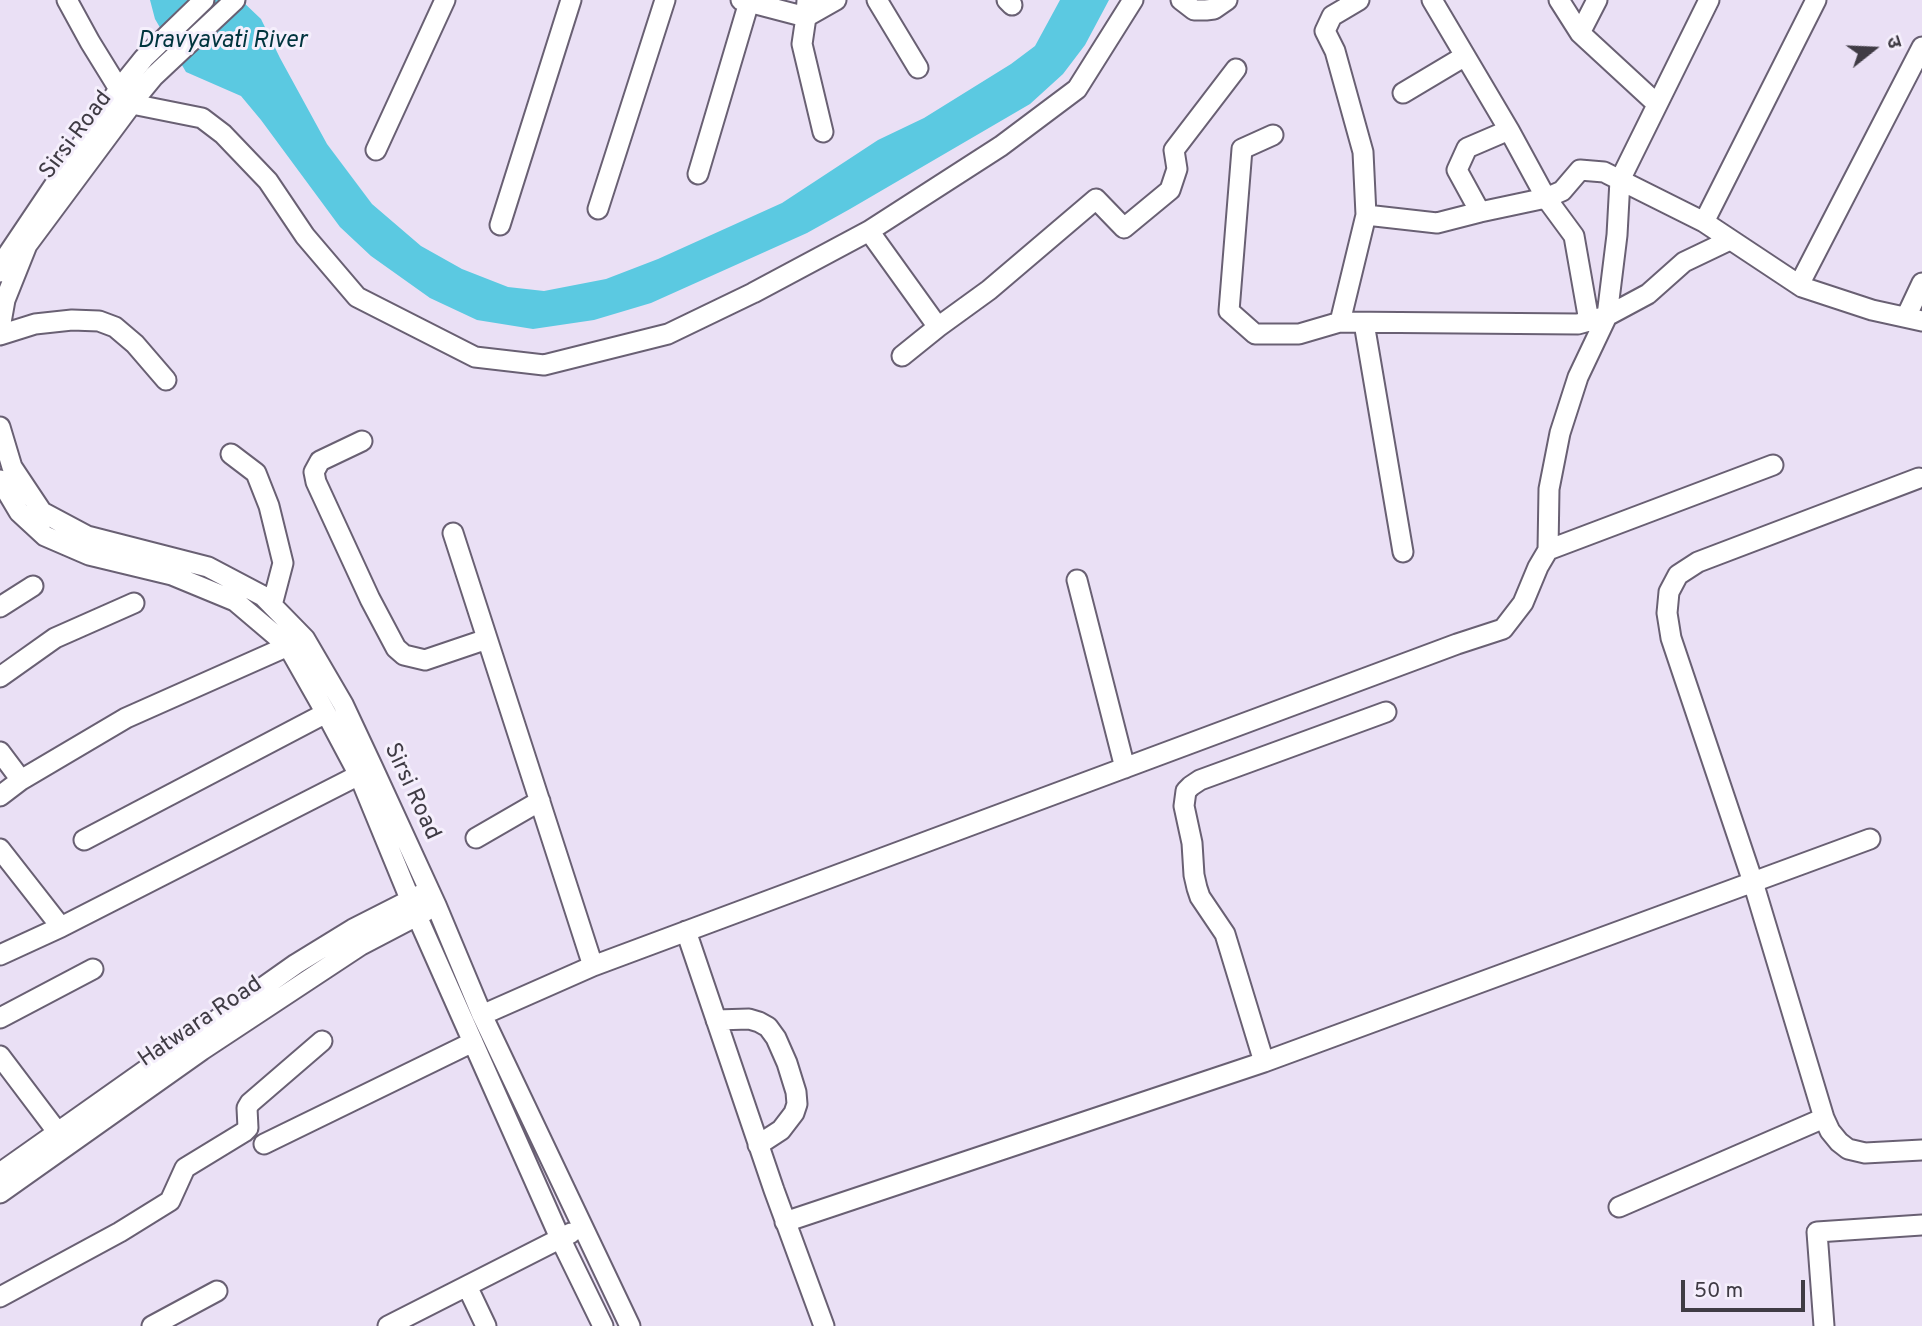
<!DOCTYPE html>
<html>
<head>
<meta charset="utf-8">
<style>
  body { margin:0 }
  #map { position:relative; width:1922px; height:1326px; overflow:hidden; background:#eae0f5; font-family:Overpass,"Noto Sans Devanagari",sans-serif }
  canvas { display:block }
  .north { position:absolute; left:1838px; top:14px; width:70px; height:70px; -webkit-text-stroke:5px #f5effc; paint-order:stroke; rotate:72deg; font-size:19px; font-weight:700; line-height:28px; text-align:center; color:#3f3b44 }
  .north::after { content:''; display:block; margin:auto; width:24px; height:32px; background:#3f3b44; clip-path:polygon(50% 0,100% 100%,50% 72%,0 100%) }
  .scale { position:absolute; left:1681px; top:1280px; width:124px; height:32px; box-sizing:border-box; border:4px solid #3f3b44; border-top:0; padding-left:9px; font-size:21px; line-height:24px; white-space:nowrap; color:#3f3b44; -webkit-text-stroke:5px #f5effc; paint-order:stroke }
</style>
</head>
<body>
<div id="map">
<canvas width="1922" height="1326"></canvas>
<div class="north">उ</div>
<div class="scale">50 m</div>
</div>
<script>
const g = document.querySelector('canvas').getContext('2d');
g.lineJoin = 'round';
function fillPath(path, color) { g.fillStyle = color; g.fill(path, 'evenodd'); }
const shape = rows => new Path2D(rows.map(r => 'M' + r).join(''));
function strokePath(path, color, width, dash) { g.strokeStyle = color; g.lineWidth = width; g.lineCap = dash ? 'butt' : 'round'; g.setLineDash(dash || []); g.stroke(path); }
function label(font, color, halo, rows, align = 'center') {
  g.font = font + ' Overpass,sans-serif'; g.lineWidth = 6; g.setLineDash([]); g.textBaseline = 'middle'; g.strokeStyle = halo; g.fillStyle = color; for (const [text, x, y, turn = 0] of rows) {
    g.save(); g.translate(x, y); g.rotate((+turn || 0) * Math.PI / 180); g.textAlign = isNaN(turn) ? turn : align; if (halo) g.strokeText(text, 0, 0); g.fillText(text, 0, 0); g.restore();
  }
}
fillPath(shape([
  [150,0,241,0,261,19,280,58,327,144,372,204,421,246,462,269,508,287,544,291,606,279,658,259,782,203,878,140,924,118,1011,64,1035,46,1060,0,1109,0,1085,45,1063,74,1030,104,850,209,807,233,651,303,594,320,533,329,477,320,430,298,371,256,340,227,261,120,241,96,186,72,155,19]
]), '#5bc9e1');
const minor = shape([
  [67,0,90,42,119,89,132,104,202,118,223,134,268,181,305,236,357,297,475,357,544,365,668,334,753,293,869,231,1001,146,1077,89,1133,0],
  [741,0,806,17,807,0],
  [877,0,918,68],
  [1007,0,1012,5],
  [1181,0,1194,10,1206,10,1214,9,1227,0],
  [1359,0,1332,16,1325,31,1335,51,1363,152,1366,215],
  [1432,0,1509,130],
  [1559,0,1580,33,1657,104],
  [1580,33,1597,0],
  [1403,93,1465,56],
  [823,132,802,44,806,17,836,0],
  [1273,135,1242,149,1229,311,1255,334,1299,334,1340,322],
  [376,150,445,0],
  [698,174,749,2],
  [598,209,665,0],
  [1480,212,1437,223,1366,215,1340,322,1578,324,1607,316,1617,235,1620,180,1709,0],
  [1704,222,1816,0],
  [500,225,571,0],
  [869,231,938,327,989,290,1096,199,1124,228,1170,190,1177,169,1174,150,1236,69],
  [0,272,6,257,119,89,144,58,204,0],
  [1799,285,1922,47],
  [1906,317,1922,283],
  [1589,321,1574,236,1546,198,1509,130,1467,148,1457,170,1480,212,1546,198,1562,191,1580,170,1604,172,1704,222,1802,287,1872,310,1922,321],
  [1364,323,1403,552],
  [0,328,5,300,27,245,140,93,154,76,235,0],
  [0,335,35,324,72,320,99,321,115,327,135,344,166,380],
  [902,356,938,327],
  [0,427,12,467,42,512,87,536,208,567,263,596,305,639,343,704,373,768,436,905,482,1015,630,1326],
  [362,441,320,461,314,472,316,482,370,599,396,648,404,655,425,660,487,639],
  [231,454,256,473,269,506,283,563,272,605],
  [1919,478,1698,562,1678,575,1669,592,1667,613,1671,638,1753,882,1824,1118,1830,1131,1839,1142,1848,1149,1865,1153,1922,1150],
  [0,480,19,512,45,536,89,555,172,575,235,601,288,646,326,713,359,775,417,916,560,1238,603,1326],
  [453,533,593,966],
  [1548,550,1773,465],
  [1077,580,1125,768],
  [0,607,33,586],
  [0,677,55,638,134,603],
  [0,752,21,780],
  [0,796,21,780,126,718,297,642],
  [476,838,540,801],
  [84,840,326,713],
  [0,849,61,927],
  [686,931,774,1190,824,1326],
  [0,955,61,927,359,775],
  [482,1015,593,966,1457,644,1503,629,1523,603,1538,567,1548,550,1549,489,1560,433,1578,377,1607,316,1648,294,1684,262,1730,240],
  [0,1018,93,969],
  [716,1020,749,1019,759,1022,768,1027,776,1038,787,1063,796,1092,797,1104,794,1113,781,1130,758,1145],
  [0,1056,65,1142],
  [1264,1062,1225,934,1200,897,1197,888,1194,875,1192,843,1184,806,1186,791,1191,786,1200,780,1386,712],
  [264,1144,473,1042],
  [0,1173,296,964,353,929,422,894],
  [0,1193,202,1050,361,945,426,911],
  [1619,1207,1824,1118],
  [785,1222,1264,1062,1870,839],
  [467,1286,486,1326],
  [0,1297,120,1232,170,1201,185,1168,244,1132,248,1128,247,1108,250,1103,322,1041],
  [152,1326,217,1291],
  [388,1326,571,1233],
  [1824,1326,1817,1232,1922,1225]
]);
strokePath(minor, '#696073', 23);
strokePath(minor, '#fff', 19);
label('23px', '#3f3b44', '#f5effc', [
  ["Sirsi Road",77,136,-53],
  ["Sirsi Road",411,792,65],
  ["Hatwara Road",201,1023,-34]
]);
label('italic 24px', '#00343e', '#f5effc', [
  ["Dravyavati River",222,42]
]);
</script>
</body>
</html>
